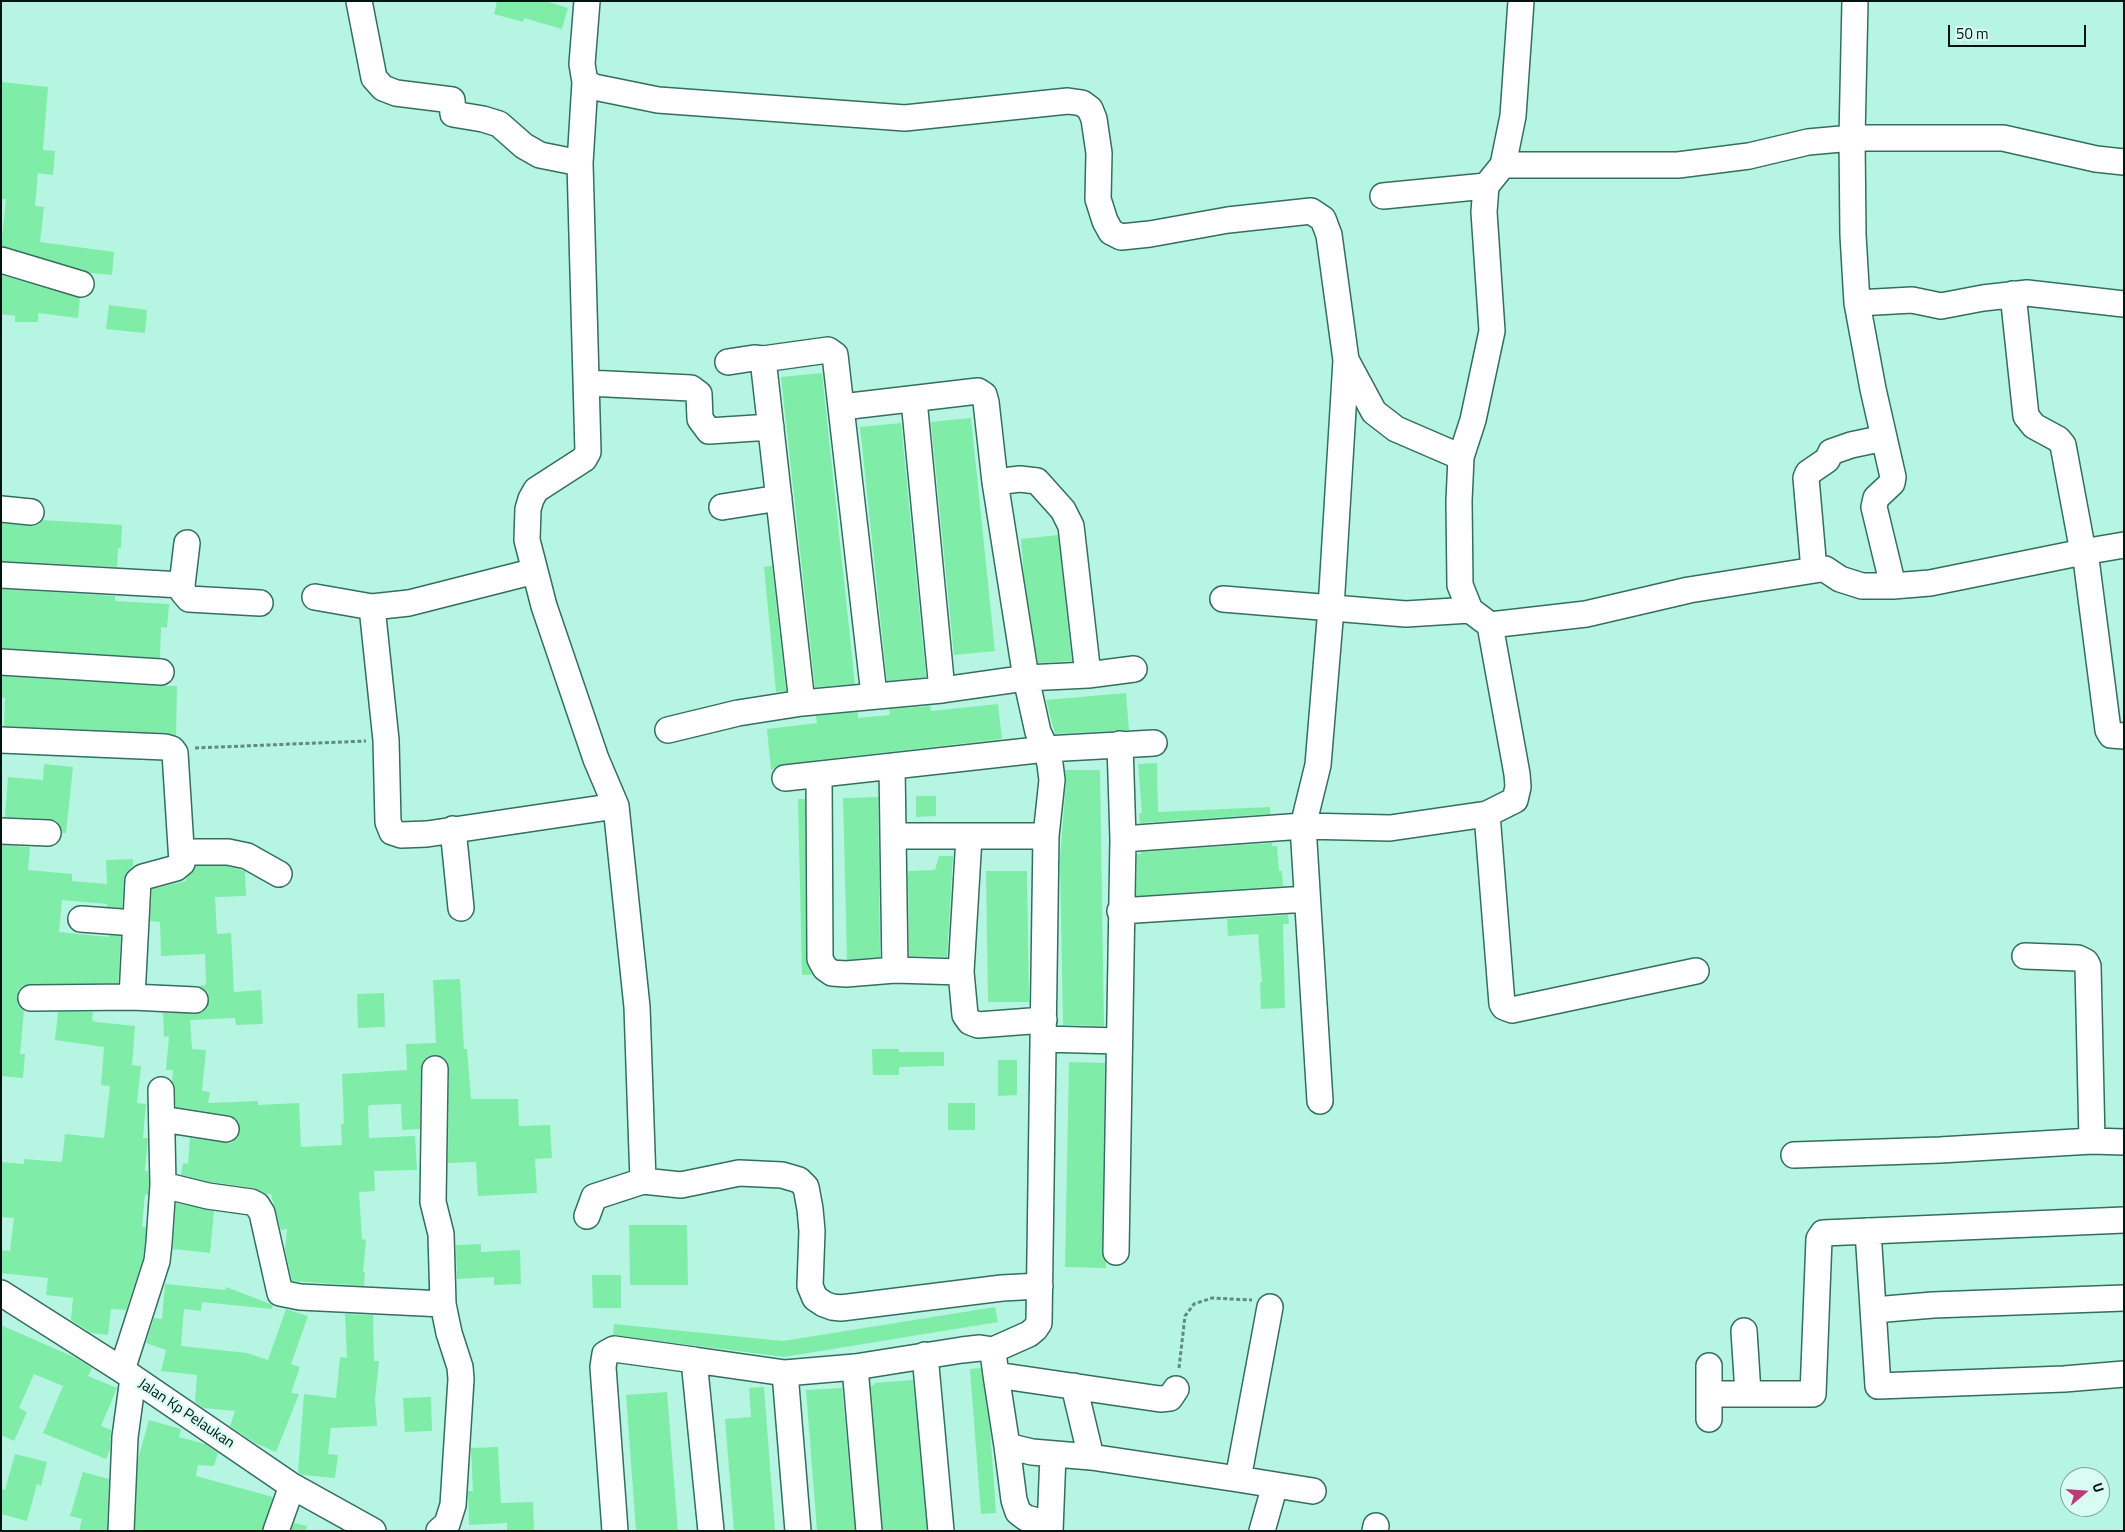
<!DOCTYPE html>
<html>
<head>
<meta charset="utf-8">
<style>
  body { margin:0 }
  #map { position:relative; width:2125px; height:1532px; overflow:hidden; background:#b7f5e3; font-family:"Titillium Web",sans-serif }
  canvas { display:block }
  .frame { position:absolute; inset:0; border:2px solid #00130e; pointer-events:none }
  .north { position:absolute; left:2060px; top:1467px; width:50px; height:50px; box-sizing:border-box; background:#d8fcf1; border:1px solid #829f96; border-radius:50%; rotate:72deg; font-size:14px; font-weight:700; line-height:20px; text-align:center; color:#00130e }
  .north::after { content:''; display:block; margin:auto; width:18px; height:22px; background:#bf397a; clip-path:polygon(50% 0,100% 100%,50% 72%,0 100%) }
  .scale { position:absolute; left:1948px; top:25px; width:138px; height:22px; box-sizing:border-box; border:2px solid #00130e; border-top:0; padding-left:6px; font-size:15px; line-height:18px; white-space:nowrap; color:#00130e; -webkit-text-stroke:4px #d8fcf1; paint-order:stroke }
</style>
</head>
<body>
<div id="map">
<canvas width="2125" height="1532"></canvas>
<div class="frame"></div>
<div class="north">U</div>
<div class="scale">50 m</div>
</div>
<script>
const g = document.querySelector('canvas').getContext('2d');
g.lineJoin = 'round';
function fillPath(path, color) { g.fillStyle = color; g.fill(path, 'evenodd'); }
const shape = rows => new Path2D(rows.map(r => 'M' + r).join(''));
function strokePath(path, color, width, dash) { g.strokeStyle = color; g.lineWidth = width; g.lineCap = dash ? 'butt' : 'round'; g.setLineDash(dash || []); g.stroke(path); }
function label(font, color, halo, rows, align = 'center') {
  g.font = font + ' "Titillium Web",sans-serif'; g.lineWidth = 4.5; g.setLineDash([]); g.textBaseline = 'middle'; g.strokeStyle = halo; g.fillStyle = color; for (const [text, x, y, turn = 0] of rows) {
    g.save(); g.translate(x, y); g.rotate((+turn || 0) * Math.PI / 180); g.textAlign = isNaN(turn) ? turn : align; if (halo) g.strokeText(text, 0, 0); g.fillText(text, 0, 0); g.restore();
  }
}
fillPath(shape([
  [497,1,545,1,568,8,562,29,524,18,523,22,494,14],
  [1,82,48,87,43,150,55,151,53,175,38,173,35,206,44,207,40,242,114,252,112,275,90,273,1,246,6,199,1,199],
  [1,275,80,298,78,318,38,313,38,322,15,322,15,316,1,314],
  [109,305,147,310,145,333,106,329],
  [822,373,855,684,815,687,781,377],
  [971,418,995,651,954,655,931,422],
  [901,423,926,677,887,681,860,427],
  [43,520,122,525,121,548,118,548,117,567,1,561,1,523,30,526,37,525],
  [1058,535,1072,661,1038,663,1024,576,1021,539],
  [772,566,786,691,776,692,764,567],
  [1,589,115,596,115,601,169,604,167,628,161,627,160,658,1,648],
  [1,676,160,686,177,686,176,735,166,733,4,726,5,698,1,698],
  [1126,693,1129,730,1055,734,1046,700],
  [998,704,1002,739,783,764,771,770,767,729,817,723,816,716,858,712,858,718,890,715,889,709,930,706,931,711],
  [1157,763,1158,812,1270,807,1270,814,1140,823,1139,813,1142,813,1138,764],
  [44,764,73,767,66,833,62,833,60,826,56,821,49,819,5,817,8,777,43,780],
  [1065,770,1100,770,1104,1026,1063,1025,1060,858,1066,782],
  [916,796,936,796,936,816,916,817],
  [878,797,880,957,847,960,843,798],
  [798,799,805,799,806,959,812,975,802,975],
  [1272,843,1272,846,1277,846,1279,871,1282,871,1283,886,1136,896,1137,854,1141,854,1141,852],
  [2,845,30,847,28,870,72,874,72,881,107,884,106,860,133,859,133,866,125,874,124,880,122,908,107,907,107,904,62,900,59,932,109,937,109,935,121,936,118,983,31,984,23,986,18,991,17,998,18,1005,24,1010,20,1054,25,1054,23,1078,1,1076],
  [939,856,953,856,947,957,909,956,908,871,935,870],
  [196,866,226,866,245,871,246,896,215,897,217,934,231,933,234,992,261,990,263,1024,236,1025,235,1018,190,1020,192,1049,206,1050,202,1091,210,1092,208,1103,258,1101,258,1105,299,1103,301,1147,342,1145,341,1124,344,1124,342,1074,407,1070,406,1044,436,1043,433,980,460,979,464,1049,467,1049,471,1099,518,1099,519,1126,550,1125,552,1158,535,1159,537,1193,478,1196,476,1162,448,1163,449,1069,448,1062,443,1057,436,1055,428,1056,423,1061,421,1069,420,1129,402,1130,401,1104,370,1105,368,1107,369,1138,415,1136,417,1170,374,1171,375,1191,359,1192,362,1239,366,1240,363,1272,365,1272,364,1286,292,1281,285,1249,287,1229,281,1230,271,1194,266,1194,253,1188,211,1182,181,1175,183,1163,188,1164,190,1138,231,1143,237,1138,240,1131,239,1123,235,1118,229,1115,176,1107,175,1089,172,1081,173,1070,166,1070,169,1036,164,1037,163,1013,201,1013,207,1008,209,1000,208,993,203,988,197,986,206,985,205,954,161,956,160,922,150,921,152,889,186,881,186,879],
  [986,871,1027,871,1029,1002,988,1002],
  [1288,915,1289,924,1283,924,1285,1008,1261,1009,1260,982,1262,982,1258,934,1228,936,1227,919],
  [384,993,385,1027,358,1028,357,994],
  [58,1012,93,1012,92,1020,96,1022,135,1026,132,1065,141,1066,137,1103,146,1104,143,1138,148,1138,145,1171,148,1171,149,1185,148,1195,145,1194,142,1227,146,1227,145,1242,143,1258,126,1310,111,1309,108,1335,91,1333,71,1320,73,1298,46,1295,48,1278,1,1273,1,1250,10,1251,14,1218,1,1217,1,1162,24,1164,24,1159,62,1162,65,1134,104,1138,110,1086,101,1085,104,1047,55,1040],
  [872,1049,899,1049,899,1052,944,1052,944,1066,899,1067,899,1075,873,1075],
  [998,1060,1017,1060,1017,1095,998,1096],
  [1069,1062,1105,1063,1102,1252,1106,1262,1106,1268,1065,1267],
  [948,1103,975,1103,975,1130,948,1130],
  [176,1203,214,1211,210,1253,173,1249],
  [629,1225,687,1225,688,1285,630,1285],
  [481,1244,481,1252,520,1250,521,1284,494,1285,494,1277,457,1279,456,1245],
  [592,1275,621,1275,621,1308,593,1308],
  [165,1284,225,1290,226,1287,273,1305,272,1309,202,1302,201,1311,184,1309,181,1346,247,1353,268,1360,286,1309,308,1316,291,1364,300,1367,291,1393,299,1394,276,1452,255,1443,230,1426,235,1411,203,1408,195,1402,197,1375,161,1371,166,1350,146,1343,154,1318,162,1319],
  [995,1307,998,1322,784,1357,613,1335,614,1324,783,1341],
  [345,1314,373,1315,374,1361,379,1361,375,1399,377,1426,331,1428,328,1454,338,1455,335,1478,302,1475,298,1472,304,1394,336,1398,340,1357,347,1358],
  [1,1325,76,1358,92,1368,88,1376,117,1388,101,1426,111,1430,110,1449,106,1459,43,1433,63,1386,34,1374,19,1408,27,1412,14,1441,1,1435],
  [981,1368,990,1428,996,1513,981,1514,970,1369],
  [913,1380,927,1531,883,1531,871,1386,874,1385,874,1383],
  [764,1387,775,1531,734,1531,725,1419,751,1417,749,1388],
  [842,1388,855,1531,817,1531,806,1390],
  [667,1392,678,1531,636,1531,626,1395],
  [431,1397,432,1431,405,1432,403,1398],
  [149,1420,181,1429,179,1437,205,1444,218,1453,214,1466,198,1465,196,1476,273,1497,262,1531,135,1531,138,1459],
  [498,1447,501,1503,533,1502,534,1531,507,1531,507,1523,469,1525,468,1491,473,1491,471,1448],
  [15,1454,47,1462,41,1486,37,1484,27,1521,1,1514,1,1489,5,1490],
  [83,1472,109,1479,107,1531,79,1531,82,1519,70,1516],
  [294,1523,307,1526,306,1531,291,1531]
]), '#7feda7');
const minor = shape([
  [359,1,374,78,383,88,396,93,452,100,453,114,483,119,499,124,524,146,540,155,580,163],
  [1521,1,1513,116,1503,165,1486,186,1484,212,1492,331,1473,420,1461,457,1459,501,1460,585,1470,610,1490,625,1586,614,1689,590,1821,569,1825,569,1840,579,1862,586,1893,586,1930,583,2083,552,2124,545],
  [1855,1,1852,138,1853,235,1857,303,1873,389,1893,477,1892,483,1876,498,1874,507,1893,586],
  [585,82,594,87,658,100,905,118,1068,101,1082,103,1090,109,1094,119,1099,153,1098,199,1105,221,1111,232,1121,237,1150,234,1228,220,1311,211,1323,219,1329,235,1346,360,1331,608,1318,765,1303,826,1320,1101],
  [1503,165,1678,165,1749,156,1808,142,1852,138,2003,138,2096,159,2124,162],
  [1383,196,1486,186],
  [1,260,81,284],
  [2013,294,2026,416,2034,426,2058,439,2063,445,2083,552],
  [1857,303,1912,300,1941,306,1983,298,2027,293,2124,304],
  [763,359,802,703],
  [1346,360,1374,412,1396,429,1461,457],
  [728,362,754,358,763,359,828,350,835,355,874,695],
  [587,383,691,388,699,394,700,419,709,431,771,427],
  [914,400,942,690],
  [842,407,978,391,984,395,986,402,995,482,1026,678,1088,675,1134,669],
  [995,482,1020,479,1037,481,1063,510,1071,526,1088,675],
  [722,507,779,498],
  [1,509,31,512],
  [187,543,182,585,183,592,189,599,260,603],
  [2085,551,2108,730,2111,735,2124,736],
  [1814,570,1806,478,1808,473,1827,460,1831,452,1851,445,1884,438],
  [1,575,182,585],
  [315,597,372,607,409,603,535,571],
  [1223,599,1406,614,1470,610],
  [372,607,386,740,388,822,392,832,401,835,427,834,616,806],
  [1,662,161,672],
  [668,730,738,713,802,703,942,690,1026,678,1038,732,1046,749,1050,764,1052,780,1046,836,1039,1323,1035,1329,1029,1334,993,1350,980,1348,962,1350,855,1367,785,1373,694,1360,711,1531],
  [1,740,165,747,172,749,175,753,182,863,176,868,143,877,138,881,132,997,31,998],
  [892,766,895,970],
  [819,775,820,959,825,968,832,973,846,974,895,970,961,972],
  [785,778,1046,749,1154,743],
  [1487,814,1502,1004,1504,1007,1512,1010,1696,971],
  [453,829,461,908],
  [1,831,48,833],
  [894,836,1046,836],
  [969,837,961,972,965,1015,970,1022,978,1025,1044,1020],
  [1123,839,1303,826,1390,828,1487,814,1515,800,1518,787,1517,774,1490,625],
  [183,852,228,852,247,856,279,874],
  [1120,911,1307,899],
  [81,919,135,923],
  [2025,956,2078,958,2086,962,2088,966,2092,1141],
  [132,997,195,1000],
  [1043,1039,1119,1041],
  [435,1069,433,1202,441,1234,443,1304,449,1333,460,1367,461,1379,453,1505,447,1524,439,1531],
  [162,1119,226,1129],
  [1794,1155,1940,1150,2092,1141,2124,1142],
  [643,1181,681,1185,739,1173,782,1175,799,1180,806,1187,810,1209,812,1231,810,1286,815,1298,824,1304,832,1307,841,1308,1002,1288,1040,1286],
  [163,1185,208,1196,251,1202,257,1205,262,1213,280,1293,300,1297,443,1304],
  [587,1216,594,1197,643,1181,637,1007,616,806,596,759,544,606,527,540,528,509,531,499,536,490,584,459,588,452,580,163,585,82,582,64,587,1],
  [1868,1231,1878,1386,2064,1379,2124,1374],
  [1116,1252,1123,839,1120,744],
  [1,1293,122,1370,292,1486,373,1531],
  [1874,1310,1933,1305,2124,1298],
  [1744,1331,1748,1393],
  [925,1355,941,1531],
  [994,1360,996,1375,1160,1399,1170,1398,1176,1389],
  [1709,1366,1709,1394,1813,1394,1819,1239,1823,1233,2124,1220],
  [855,1367,869,1531],
  [122,1370,157,1261,159,1243,163,1185,161,1090],
  [785,1373,798,1531],
  [996,1375,1007,1446,1032,1452,1091,1457,1238,1479,1270,1307],
  [1074,1386,1091,1457],
  [1709,1394,1709,1419],
  [1007,1446,1014,1500,1018,1512,1026,1518,1050,1524],
  [1238,1479,1313,1491],
  [121,1531,125,1437,133,1378],
  [276,1531,292,1486],
  [615,1531,603,1367,605,1354,614,1349,694,1360],
  [1050,1531,1053,1454],
  [1262,1531,1275,1485],
  [1375,1531,1376,1526]
]);
strokePath(minor, '#336e5f', 28);
strokePath(shape([
  [195,748,366,741],
  [1179,1368,1185,1316,1194,1304,1212,1298,1252,1300]
]), '#618b7f', 3, [4, 2.5]);
strokePath(minor, '#fff', 25);
label('15px', '#00130e', '#d8fcf1', [
  ["Jalan Kp Pelaukan",186,1414,34]
]);
</script>
</body>
</html>
